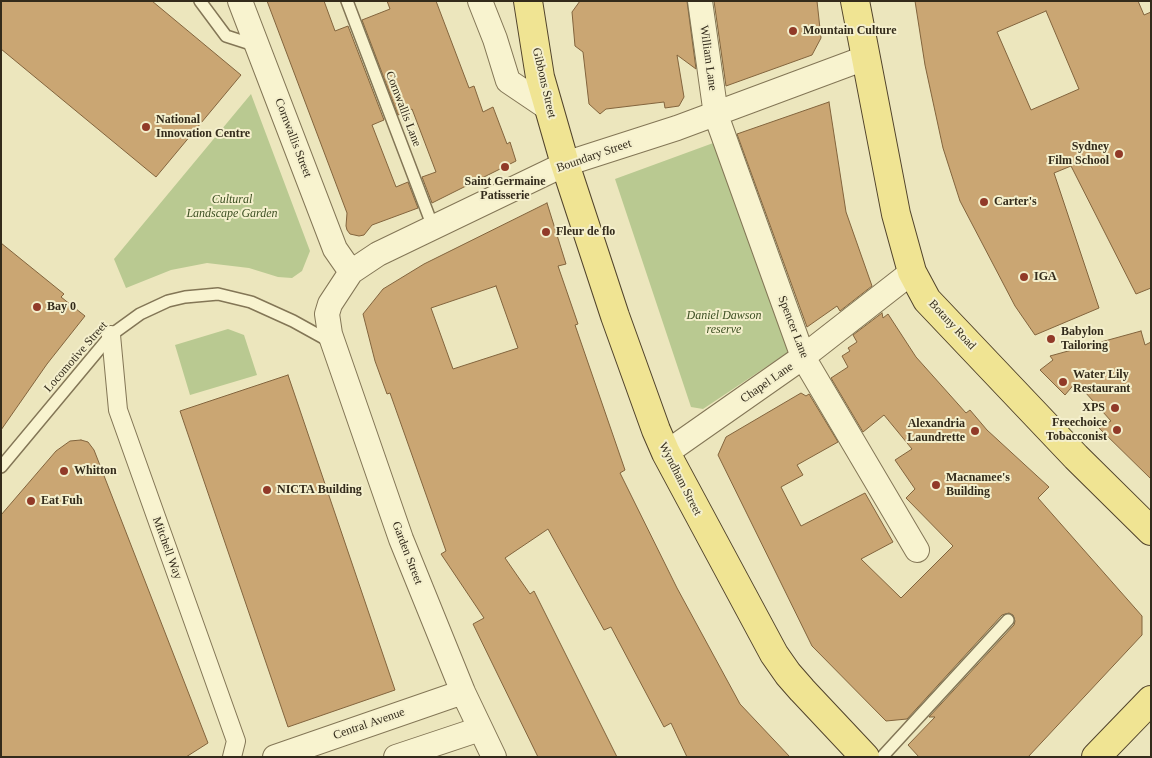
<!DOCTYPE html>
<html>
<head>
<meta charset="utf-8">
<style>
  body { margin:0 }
  #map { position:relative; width:1152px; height:758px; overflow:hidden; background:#ece6bd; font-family:"Times New Roman",serif }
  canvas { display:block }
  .frame { position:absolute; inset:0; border:2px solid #332b1b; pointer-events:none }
</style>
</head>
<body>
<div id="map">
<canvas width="1152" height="758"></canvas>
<div class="frame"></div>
</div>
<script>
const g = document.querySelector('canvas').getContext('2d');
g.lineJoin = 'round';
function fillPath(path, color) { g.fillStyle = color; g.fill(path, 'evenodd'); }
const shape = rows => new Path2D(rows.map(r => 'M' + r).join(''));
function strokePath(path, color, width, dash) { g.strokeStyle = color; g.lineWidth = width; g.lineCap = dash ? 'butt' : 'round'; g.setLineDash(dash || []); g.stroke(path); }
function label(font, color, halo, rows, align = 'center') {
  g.font = font + ' "Times New Roman",serif'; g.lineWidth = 4; g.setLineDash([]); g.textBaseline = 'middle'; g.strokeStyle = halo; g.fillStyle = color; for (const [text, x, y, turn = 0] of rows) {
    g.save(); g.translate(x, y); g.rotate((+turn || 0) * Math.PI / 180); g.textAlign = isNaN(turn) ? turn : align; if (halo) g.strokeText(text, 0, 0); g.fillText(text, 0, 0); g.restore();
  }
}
fillPath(shape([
  [251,94,310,251,302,271,292,278,278,277,249,268,207,263,171,270,126,288,114,259],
  [716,142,792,339,787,353,703,409,691,407,615,179],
  [228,329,244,335,257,375,190,395,175,345]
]), '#b9c991');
const building = shape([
  [1,1,152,1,241,75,156,177,1,49,1,1],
  [267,1,324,1,335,31,348,26,384,120,372,125,396,187,408,182,418,208,372,225,364,235,359,236,350,234,347,230,346,226,347,213,267,1],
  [387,1,436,1,469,88,474,86,483,112,493,107,507,144,510,142,516,161,432,203,422,177,436,172,412,109,398,115,362,20,390,9,387,1],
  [580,1,687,1,696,69,677,55,684,97,679,106,665,108,664,102,606,109,600,114,589,104,583,52,575,46,572,12,580,1],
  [714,1,817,1,821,38,812,55,726,86,714,1],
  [915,1,1138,1,1144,15,1151,12,1151,288,1136,294,1071,166,1054,173,1099,308,1035,335,1015,306,960,201,943,148,925,65,915,1],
  [1046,11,1079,89,1031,110,997,32,1046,11],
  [829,102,846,212,872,286,840,311,837,306,807,327,737,134,829,102],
  [547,203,566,264,558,266,578,324,575,325,625,470,620,473,677,588,740,704,790,757,687,757,671,723,664,727,611,627,604,630,548,529,505,558,530,594,534,591,617,757,538,757,473,624,484,618,441,554,446,551,390,393,387,394,375,361,363,314,383,289,424,264,547,203],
  [496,286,518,348,453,369,431,308,496,286],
  [1,243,64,294,61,297,85,316,47,364,1,430,1,243],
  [882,313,883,318,888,314,916,357,966,413,970,410,987,430,1049,487,1038,498,1142,616,1142,635,1028,757,919,757,908,745,935,717,929,717,1014,625,1015,621,1013,615,1009,613,1002,615,907,719,886,721,812,646,718,455,726,437,801,393,806,396,809,394,838,442,797,465,803,475,781,487,801,526,865,493,893,542,861,559,901,598,953,546,906,498,915,489,895,460,912,449,884,415,863,432,831,378,848,367,842,356,850,351,848,348,857,342,853,335,882,313],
  [1141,331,1145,345,1151,342,1151,479,1099,428,1111,421,1076,382,1065,395,1040,370,1053,360,1050,356,1141,331],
  [288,375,395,690,288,727,180,411,288,375],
  [81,440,88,442,94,450,208,743,186,757,1,757,1,515,56,451,70,441,81,440]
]);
fillPath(building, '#caa673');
strokePath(building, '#82643d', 1);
const service = shape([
  [200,1,226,36,257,46],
  [347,1,433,227],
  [1,467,111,335,140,314,168,301,185,297,218,294,251,302,293,321,331,342],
  [882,757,1008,620]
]);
const pedestrian = shape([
  [111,335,118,410,236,741,232,757]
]);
const minor = shape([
  [240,1,335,249,351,272],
  [480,1,495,39,508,81,548,108],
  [700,1,716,115,803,357,917,550],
  [666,453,803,357,912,272],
  [275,757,463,692],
  [396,757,480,729],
  [494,757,463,692,401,539,330,334,327,314,330,304,351,272,378,254,565,164,677,128,865,58]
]);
const primary = shape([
  [528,1,540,77,565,164,615,316,656,430,666,453,774,654,788,674,802,690,865,757],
  [855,1,896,214,912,272,927,300,1076,457,1151,531],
  [1096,757,1151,700]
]);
strokePath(service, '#837656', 14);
strokePath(pedestrian, '#837656', 20);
strokePath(minor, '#837656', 26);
strokePath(primary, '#51432b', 30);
strokePath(service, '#f8f3cf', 11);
strokePath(pedestrian, '#f8f3cf', 18);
strokePath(minor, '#f8f3cf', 24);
strokePath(primary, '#f0e493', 28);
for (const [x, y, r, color] of [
  [793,31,5,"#913a28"],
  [146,127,5,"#913a28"],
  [1119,154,5,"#913a28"],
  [505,167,5,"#913a28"],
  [984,202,5,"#913a28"],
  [546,232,5,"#913a28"],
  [1024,277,5,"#913a28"],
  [37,307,5,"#913a28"],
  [1051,339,5,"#913a28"],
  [1063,382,5,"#913a28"],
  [1115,408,5,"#913a28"],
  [1117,430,5,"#913a28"],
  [975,431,5,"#913a28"],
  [64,471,5,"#913a28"],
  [936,485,5,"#913a28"],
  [267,490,5,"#913a28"],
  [31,501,5,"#913a28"]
]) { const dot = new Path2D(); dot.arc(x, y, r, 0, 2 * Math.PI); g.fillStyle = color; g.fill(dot); strokePath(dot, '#f4efcc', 2); }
label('bold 12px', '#332b1b', '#f4efcc', [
  ["Mountain Culture",803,31],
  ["National",156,120],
  ["Innovation Centre",156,134],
  ["Sydney",1109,147,"right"],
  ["Film School",1109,161,"right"],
  ["Saint Germaine",505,182,"center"],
  ["Patisserie",505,196,"center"],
  ["Carter's",994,202],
  ["Fleur de flo",556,232],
  ["IGA",1034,277],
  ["Bay 0",47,307],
  ["Babylon",1061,332],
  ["Tailoring",1061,346],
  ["Water Lily",1073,375],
  ["Restaurant",1073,389],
  ["XPS",1105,408,"right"],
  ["Freechoice",1107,423,"right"],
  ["Tobacconist",1107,437,"right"],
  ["Alexandria",965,424,"right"],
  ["Laundrette",965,438,"right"],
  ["Whitton",74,471],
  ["Macnamee's",946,478],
  ["Building",946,492],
  ["NICTA Building",277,490],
  ["Eat Fuh",41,501]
], 'left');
label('12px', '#332b1b', '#f4efcc', [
  ["William Lane",708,58,82],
  ["Gibbons Street",544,83,77],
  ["Cornwallis Lane",403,109,69],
  ["Cornwallis Street",293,138,69],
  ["Boundary Street",594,156,-19],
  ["Botany Road",952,325,47],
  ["Spencer Lane",793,327,69],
  ["Locomotive Street",76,357,-49],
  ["Chapel Lane",767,383,-35],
  ["Wyndham Street",680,479,63],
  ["Mitchell Way",167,548,70],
  ["Garden Street",407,553,69],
  ["Central Avenue",369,724,-19]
]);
label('italic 12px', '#3c4f22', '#f4efcc', [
  ["Cultural",232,200],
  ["Landscape Garden",232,214],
  ["Daniel Dawson",724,316],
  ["reserve",724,330]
]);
</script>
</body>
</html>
